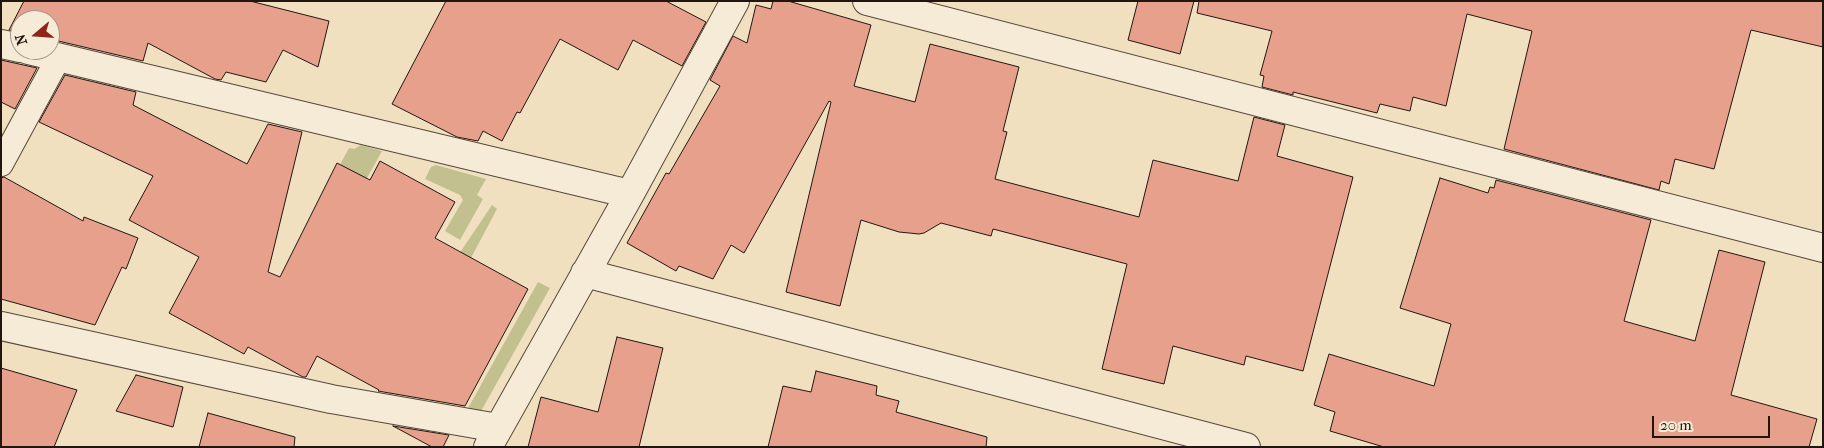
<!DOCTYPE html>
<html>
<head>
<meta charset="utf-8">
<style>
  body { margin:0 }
  #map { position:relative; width:1824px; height:448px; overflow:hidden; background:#f1e0c0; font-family:"IM FELL French Canon",serif }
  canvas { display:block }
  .frame { position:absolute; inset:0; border:2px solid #221510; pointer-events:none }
  .north { position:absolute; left:10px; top:10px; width:50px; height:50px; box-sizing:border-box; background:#f6ebd6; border:1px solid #a19587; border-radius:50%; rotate:252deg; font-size:14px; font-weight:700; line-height:20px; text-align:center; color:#221510 }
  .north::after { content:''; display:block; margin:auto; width:18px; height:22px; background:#8f2418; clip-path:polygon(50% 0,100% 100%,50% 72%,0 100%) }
  .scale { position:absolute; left:1652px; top:416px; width:118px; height:22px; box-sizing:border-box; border:2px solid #221510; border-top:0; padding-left:6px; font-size:15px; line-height:18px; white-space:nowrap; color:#221510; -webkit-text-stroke:4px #f6ebd6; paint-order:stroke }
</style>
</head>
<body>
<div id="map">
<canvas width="1824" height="448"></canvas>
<div class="frame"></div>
<div class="north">N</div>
<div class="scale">20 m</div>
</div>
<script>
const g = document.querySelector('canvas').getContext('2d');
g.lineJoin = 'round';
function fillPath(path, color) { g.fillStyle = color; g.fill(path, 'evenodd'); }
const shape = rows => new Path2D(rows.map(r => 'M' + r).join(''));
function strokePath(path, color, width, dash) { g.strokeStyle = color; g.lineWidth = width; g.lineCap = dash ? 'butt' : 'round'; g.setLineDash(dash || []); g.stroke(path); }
fillPath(shape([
  [361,145,382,151,336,234,310,220,349,148,354,149],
  [436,165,486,179,477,195,483,199,460,240,445,231,463,200,460,195,425,179,431,167],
  [492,205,497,209,431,333,455,260],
  [538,282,550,288,480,413,467,410]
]), '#c1c08e');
const building = shape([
  [24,1,250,1,329,21,318,67,283,50,266,82,226,72,221,80,215,79,148,43,143,61,50,39,50,20,20,20,20,32,9,30,24,1],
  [446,1,666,1,706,22,682,66,633,40,618,70,560,39,520,113,517,112,502,141,483,131,478,141,457,137,392,104,446,1],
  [773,1,788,1,871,25,854,86,915,102,930,44,1019,67,1003,131,1007,132,995,179,1139,217,1153,160,1238,181,1254,117,1285,125,1277,156,1353,177,1303,371,1246,356,1244,365,1173,346,1164,384,1102,369,1127,264,993,229,991,236,941,223,924,233,919,234,899,232,861,220,840,306,786,292,831,102,829,101,744,253,731,245,713,279,679,266,676,271,627,243,666,173,669,174,720,86,710,80,733,36,747,43,756,5,771,9,773,1],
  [1138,1,1194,1,1180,54,1128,40,1138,1],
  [1199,1,1823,1,1823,47,1751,30,1714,169,1675,159,1669,184,1661,181,1659,190,1504,149,1532,31,1467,14,1446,106,1413,97,1410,111,1380,104,1377,113,1293,92,1293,95,1262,87,1264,76,1260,75,1272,31,1197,13,1199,1],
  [1,60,37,68,15,109,1,102,1,60],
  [65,75,136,92,133,105,247,164,268,124,302,132,268,272,280,277,337,163,370,180,380,161,455,202,435,238,528,289,465,406,378,391,379,390,317,356,306,377,303,377,248,347,244,354,169,313,199,257,129,220,153,176,39,122,65,75],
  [4,177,83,221,84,217,138,238,126,269,122,267,95,325,1,299,1,178,4,177],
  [1440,178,1488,193,1490,187,1494,188,1496,180,1651,220,1624,321,1695,341,1719,250,1765,262,1731,395,1817,419,1809,447,1384,447,1330,431,1335,412,1314,405,1329,354,1434,386,1451,324,1400,308,1440,178],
  [617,337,663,348,639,447,528,447,541,397,598,412,617,337],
  [1,368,77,390,54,447,1,447,1,368],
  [816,371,877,386,876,395,899,401,896,412,987,437,986,447,768,447,783,386,811,392,816,371],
  [136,375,183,387,173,427,116,411,136,375],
  [208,413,295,437,294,447,199,447,208,413],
  [393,426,449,435,443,447,432,447,393,426]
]);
fillPath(building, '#e6a08c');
strokePath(building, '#221510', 1);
const service = shape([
  [1,164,59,57]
]);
const minor = shape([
  [867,1,1823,248],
  [1,44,20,48],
  [28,50,630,194],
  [585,273,1246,447],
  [1,326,331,399,498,428],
  [488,447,630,194,735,1]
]);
strokePath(service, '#56483c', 26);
strokePath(minor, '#56483c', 30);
strokePath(service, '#f6ebd6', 24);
strokePath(minor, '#f6ebd6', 28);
</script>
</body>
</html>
